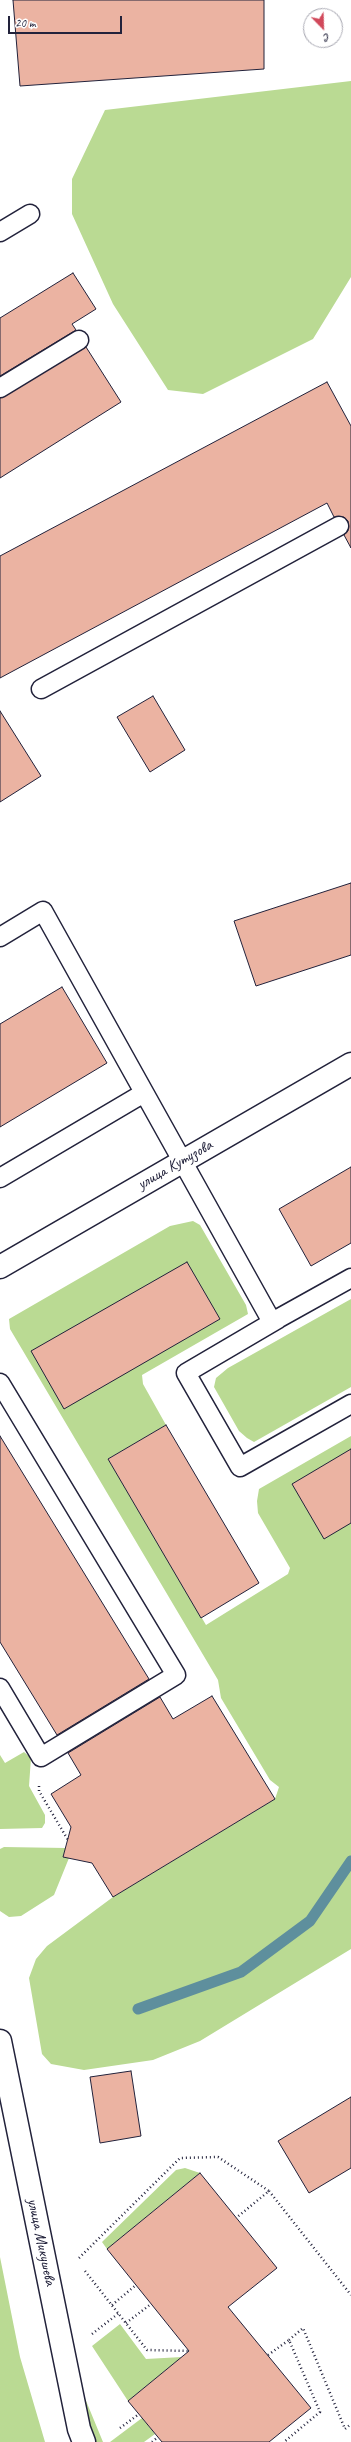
<!DOCTYPE html>
<html>
<head>
<meta charset="utf-8">
<style>
  body { margin:0 }
  #map { position:relative; width:351px; height:2442px; overflow:hidden; background:#fff; font-family:Caveat,sans-serif }
  canvas { display:block }
  .north { position:absolute; left:303px; top:8px; width:40px; height:40px; box-sizing:border-box; background:#fff; border:1px solid #a7a7b1; border-radius:50%; rotate:157deg; font-size:11px; font-weight:700; line-height:16px; text-align:center; color:#22223b }
  .north::after { content:''; display:block; margin:auto; width:14px; height:18px; background:#d1495b; clip-path:polygon(50% 0,100% 100%,50% 72%,0 100%) }
  .scale { position:absolute; left:8px; top:16px; width:114px; height:18px; box-sizing:border-box; border:2px solid #22223b; border-top:0; padding-left:5px; font-size:12px; line-height:14px; white-space:nowrap; color:#22223b; -webkit-text-stroke:3px #fff; paint-order:stroke }
</style>
</head>
<body>
<div id="map">
<canvas width="351" height="2442"></canvas>
<div class="north">С</div>
<div class="scale">20 m</div>
</div>
<script>
const g = document.querySelector('canvas').getContext('2d');
g.lineJoin = 'round';
function fillPath(path, color) { g.fillStyle = color; g.fill(path, 'evenodd'); }
const shape = rows => new Path2D(rows.map(r => 'M' + r).join(''));
function strokePath(path, color, width, dash) { g.strokeStyle = color; g.lineWidth = width; g.lineCap = dash ? 'butt' : 'round'; g.setLineDash(dash || []); g.stroke(path); }
function label(font, color, halo, rows, align = 'center') {
  g.font = font + ' Caveat,sans-serif'; g.lineWidth = 3; g.setLineDash([]); g.textBaseline = 'middle'; g.strokeStyle = halo; g.fillStyle = color; for (const [text, x, y, turn = 0] of rows) {
    g.save(); g.translate(x, y); g.rotate((+turn || 0) * Math.PI / 180); g.textAlign = isNaN(turn) ? turn : align; if (halo) g.strokeText(text, 0, 0); g.fillText(text, 0, 0); g.restore();
  }
}
fillPath(shape([
  [351,81,351,277,313,339,203,394,168,390,113,304,72,214,72,179,105,110],
  [193,1221,200,1225,246,1305,248,1314,142,1375,143,1384,166,1425,108,1459,206,1625,288,1574,290,1568,258,1513,257,1501,259,1489,351,1436,351,1949,200,2041,153,2060,84,2070,51,2064,42,2054,29,1978,36,1959,47,1946,113,1897,275,1799,279,1787,270,1780,221,1698,218,1680,10,1329,9,1319,170,1226],
  [351,1299,351,1387,254,1442,247,1438,239,1431,214,1387,216,1378,228,1368],
  [24,1752,31,1758,29,1786,45,1815,45,1823,42,1828,0,1829,0,1755,5,1763],
  [4,1847,66,1848,63,1856,69,1858,54,1895,21,1916,9,1917,0,1911,0,1849],
  [185,2168,200,2173,107,2249,102,2242,176,2170],
  [0,2257,20,2357,45,2442,0,2442],
  [120,2324,146,2359,182,2357,128,2401,92,2346],
  [82,2391,103,2442,91,2442],
  [142,2418,155,2434,144,2442,110,2442]
]), '#bada93');
strokePath(shape([
  [138,2009,241,1972,310,1921,351,1861]
]), '#5e8f9d', 11);
const building = shape([
  [13,0,264,0,264,69,20,86,13,0],
  [73,273,96,309,72,324,76,330,0,376,0,318,73,273],
  [86,347,121,402,0,478,0,398,86,347],
  [327,382,351,426,351,548,344,535,348,531,348,521,344,517,334,517,327,503,0,678,0,556,327,382],
  [153,696,185,750,150,772,117,717,153,696],
  [0,711,41,776,0,802,0,711],
  [351,883,351,955,256,986,234,921,351,883],
  [62,987,107,1063,0,1127,0,1024,62,987],
  [351,1167,351,1243,311,1266,279,1209,351,1167],
  [187,1262,220,1319,64,1409,31,1351,187,1262],
  [166,1425,259,1583,201,1618,108,1459,166,1425],
  [0,1436,149,1679,57,1735,0,1642,0,1436],
  [351,1449,351,1523,324,1539,292,1484,351,1449],
  [212,1696,275,1799,113,1897,92,1863,63,1857,71,1827,51,1794,81,1775,68,1753,160,1697,173,1719,212,1696],
  [131,2071,141,2136,100,2143,90,2077,131,2071],
  [351,2097,351,2168,309,2193,278,2141,351,2097],
  [200,2173,277,2268,228,2307,311,2408,269,2442,162,2442,128,2401,189,2351,107,2249,200,2173]
]);
fillPath(building, '#ebb3a2');
strokePath(building, '#22223b', 1);
const service = shape([
  [0,232,30,214],
  [0,388,79,340],
  [41,689,339,526],
  [0,937,43,911,272,1322,351,1278],
  [0,1178,144,1093],
  [278,1319,186,1373,240,1467,351,1404],
  [0,1383,176,1675,41,1757,0,1688]
]);
const minor = shape([
  [0,2041,79,2429,84,2442]
]);
const tertiary = shape([
  [0,1267,351,1064]
]);
strokePath(service, '#22223b', 21);
strokePath(minor, '#22223b', 25);
strokePath(tertiary, '#22223b', 25);
strokePath(shape([
  [39,1786,39,1791,68,1840],
  [269,2191,351,2295],
  [79,2258,180,2158,218,2157,269,2191,236,2218],
  [85,2271,147,2350,190,2351],
  [112,2305,136,2285],
  [126,2323,151,2304],
  [92,2334,119,2313],
  [289,2340,303,2328,345,2429,351,2424],
  [268,2355,289,2340,320,2412,284,2442],
  [120,2428,139,2414],
  [152,2442,158,2437]
]), '#22223b', 2.5, [1, 3]);
strokePath(service, '#fff', 18);
strokePath(minor, '#fff', 22);
strokePath(tertiary, '#fff', 22);
label('16px', '#22223b', '#fff', [
  ["улица Кутузова",175,1165,-30],
  ["улица Микушева",41,2242,78]
]);
</script>
</body>
</html>
